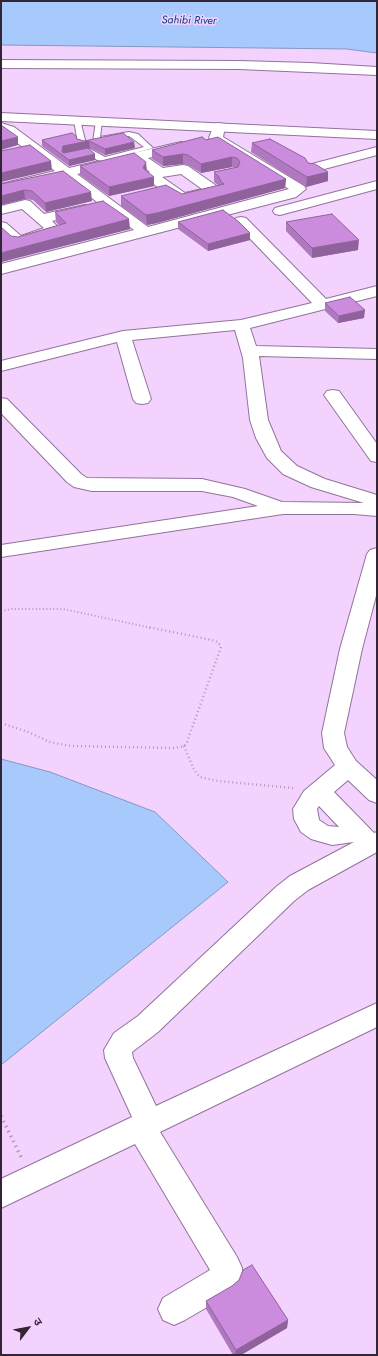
<!DOCTYPE html>
<html>
<head>
<meta charset="utf-8">
<style>
  body { margin:0 }
  #map { position:relative; width:378px; height:1356px; overflow:hidden; background:#f4d2fe; font-family:Jost,"Noto Sans Devanagari",sans-serif }
  canvas { display:block }
  .frame { position:absolute; inset:0; border:2px solid #322535; pointer-events:none }
  .north { position:absolute; left:8px; top:1308px; width:40px; height:40px; -webkit-text-stroke:3px #f4d2fe; paint-order:stroke; rotate:58deg; font-size:11px; font-weight:700; line-height:16px; text-align:center; color:#322535 }
  .north::after { content:''; display:block; margin:auto; width:14px; height:18px; background:#322535; clip-path:polygon(50% 0,100% 100%,50% 72%,0 100%) }
</style>
</head>
<body>
<div id="map">
<canvas width="378" height="1356"></canvas>
<div class="frame"></div>
<div class="north">उ</div>
</div>
<script>
const g = document.querySelector('canvas').getContext('2d');
g.lineJoin = 'round';
function fillPath(path, color) { g.fillStyle = color; g.fill(path, 'evenodd'); }
const shape = rows => new Path2D(rows.map(r => 'M' + r).join(''));
function strokePath(path, color, width, dash) { g.strokeStyle = color; g.lineWidth = width; g.lineCap = dash ? 'butt' : 'round'; g.setLineDash(dash || []); g.stroke(path); }
function label(font, color, halo, rows, align = 'center') {
  g.font = font + ' Jost,sans-serif'; g.lineWidth = 3; g.setLineDash([]); g.textBaseline = 'middle'; g.strokeStyle = halo; g.fillStyle = color; for (const [text, x, y, turn = 0] of rows) {
    g.save(); g.translate(x, y); g.rotate((+turn || 0) * Math.PI / 180); g.textAlign = isNaN(turn) ? turn : align; if (halo) g.strokeText(text, 0, 0); g.fillText(text, 0, 0); g.restore();
  }
}
const water = shape([
  [1,1,377,1,377,53,347,49,1,45,1,1],
  [1,759,50,772,155,812,228,882,1,1065,1,759]
]);
fillPath(water, '#a7c9fc');
strokePath(water, '#8498c0', 1);
const service = shape([
  [77,118,80,120,86,144,82,146,78,144,74,120,77,118],
  [99,119,102,121,100,137,129,132,138,134,153,148,105,161,97,160,89,153,76,155,76,151,90,149,105,157,144,147,132,138,129,136,93,142,96,121,99,119]
]);
const minor = shape([
  [1,60,239,61,310,63,377,67,377,75,239,69,1,68,1,60],
  [1,123,14,127,69,168,181,142,186,143,188,146,186,149,148,158,163,168,183,165,188,166,218,187,220,190,218,193,186,201,177,200,146,179,144,176,146,173,150,172,135,161,77,174,148,227,289,189,211,141,209,138,213,127,214,124,219,123,224,124,225,127,223,137,304,186,306,189,296,197,1,274,1,264,134,230,64,177,1,192,1,184,55,171,1,131,1,123],
  [181,174,202,189,185,193,162,177,181,174],
  [377,147,377,155,313,172,308,171,306,168,308,165,377,147],
  [377,181,377,189,280,215,275,214,273,211,275,208,377,181],
  [25,200,30,201,44,214,85,205,90,206,92,209,90,212,52,221,61,230,59,233,18,245,13,244,1,234,1,222,6,223,21,236,44,228,22,209,1,214,1,206,25,200],
  [241,217,246,218,326,299,377,286,377,296,250,328,256,346,377,349,377,359,259,356,268,420,281,451,297,466,325,479,377,495,377,516,354,514,283,514,1,557,1,545,258,506,233,497,202,491,92,491,74,487,67,482,1,413,1,398,7,399,81,474,87,478,202,479,245,489,282,502,364,503,311,487,283,474,267,458,256,438,250,420,243,358,235,330,132,340,151,399,148,403,142,404,136,403,133,399,117,342,1,371,1,361,123,331,241,320,312,303,236,224,234,221,236,218,241,217],
  [333,390,339,391,377,444,377,462,371,461,324,395,327,391,333,390],
  [377,548,377,592,362,649,344,733,347,747,356,761,377,780,377,803,369,800,348,780,334,792,374,833,377,832,377,852,308,890,294,901,158,1032,132,1052,133,1058,156,1106,377,1003,377,1027,160,1132,237,1257,242,1268,242,1277,237,1288,231,1293,185,1320,174,1325,163,1320,158,1309,163,1298,210,1270,135,1144,1,1208,1,1179,132,1117,105,1058,104,1050,114,1033,138,1016,276,887,290,876,354,842,332,845,311,839,301,832,294,819,293,809,304,791,335,765,324,748,322,733,340,649,367,554,370,550,377,548],
  [319,806,339,827,328,826,319,820,317,809,319,806]
]);
const tertiary = shape([
  [1,113,377,131,377,139,1,121,1,113]
]);
strokePath(service, '#92739b', 2);
strokePath(minor, '#92739b', 2);
strokePath(tertiary, '#92739b', 2);
strokePath(shape([
  [1,611,12,609,63,609,152,628]
]), '#b498bb', 2, [1, 2.5]);
strokePath(shape([
  [1,723,28,732,50,742,71,746,174,748,184,746,187,742,221,647,218,642,212,640,148,627],
  [184,746,194,770,200,777,218,781,293,788]
]), '#b498bb', 2.5, [1, 3]);
strokePath(shape([
  [1,1116,21,1157]
]), '#b498bb', 3.5, [1.5, 4]);
fillPath(service, '#fff');
fillPath(minor, '#fff');
fillPath(tertiary, '#fff');
fillPath(shape([
  [77,139,84,141,134,142,135,148,105,155,90,148,64,153,95,160,69,166,42,146,42,140],
  [206,140,286,179,285,188,157,223,147,225,121,206,121,196,182,194,218,185,214,182,214,172,237,167,232,167,201,173,188,165,183,164,163,166,152,159,152,150],
  [252,143,308,163,328,181,306,187,251,152],
  [80,166,154,186,109,196,80,175],
  [1,184,92,201,46,212,33,200,25,199],
  [55,212,130,229,1,262,11,236,18,237,59,225,56,222],
  [178,222,250,240,208,251,178,229],
  [286,222,358,250,312,258,286,231],
  [325,303,364,318,338,323,325,311],
  [206,1301,288,1320,287,1328,241,1355,233,1355,206,1309]
]), '#af78bf');
fillPath(shape([
  [18,137,18,145,1,150,1,141],
  [89,141,90,148,64,153,63,156,62,152,63,146],
  [134,142,135,148,105,155,105,149],
  [95,154,95,160,69,166,69,160],
  [183,154,183,164,163,166,163,157],
  [232,157,232,167,201,173,201,164],
  [51,161,52,170,1,182,1,173],
  [146,162,147,171,143,168],
  [328,172,328,181,306,187,307,177],
  [154,177,154,186,109,196,109,187],
  [286,179,285,188,157,223,147,225,146,215],
  [24,190,25,199,1,205,1,196],
  [91,192,92,201,46,212,45,203],
  [129,219,130,229,1,262,1,253],
  [250,233,250,240,208,251,208,244],
  [359,240,358,250,312,258,312,248],
  [365,310,364,318,338,323,339,316],
  [288,1320,287,1328,241,1355,235,1355,236,1350]
]), '#8f629b');
const building = shape([
  [1,125,18,137,1,141,1,125],
  [72,133,76,136,77,139,84,141,123,133,134,142,105,149,89,141,63,146,62,152,64,153,88,148,95,154,69,160,42,140,72,133],
  [202,137,206,140,218,137,286,179,157,213,146,215,121,196,166,185,182,194,224,184,221,182,219,177,214,172,238,167,240,162,237,158,232,157,201,164,188,155,183,154,163,157,152,150,202,137],
  [270,139,305,158,308,163,315,164,328,172,307,177,252,143,270,139],
  [30,145,51,161,1,173,1,151,30,145],
  [134,153,146,162,143,168,154,177,109,187,80,166,134,153],
  [63,171,91,192,45,203,32,191,24,190,1,196,1,184,63,171],
  [103,201,129,219,1,253,1,227,11,236,18,237,66,223,55,212,103,201],
  [223,210,239,222,250,233,208,244,178,222,223,210],
  [332,214,359,240,312,248,286,222,332,214],
  [350,297,365,310,339,316,325,303,350,297],
  [252,1265,288,1320,236,1350,206,1301,232,1286,239,1280,243,1270,252,1265]
]);
fillPath(building, '#cc8cde');
strokePath(building, '#8f629b', 1);
label('italic 11px', '#083b83', '#f4d2fe', [
  ["Sahibi River",189,21,1]
]);
</script>
</body>
</html>
